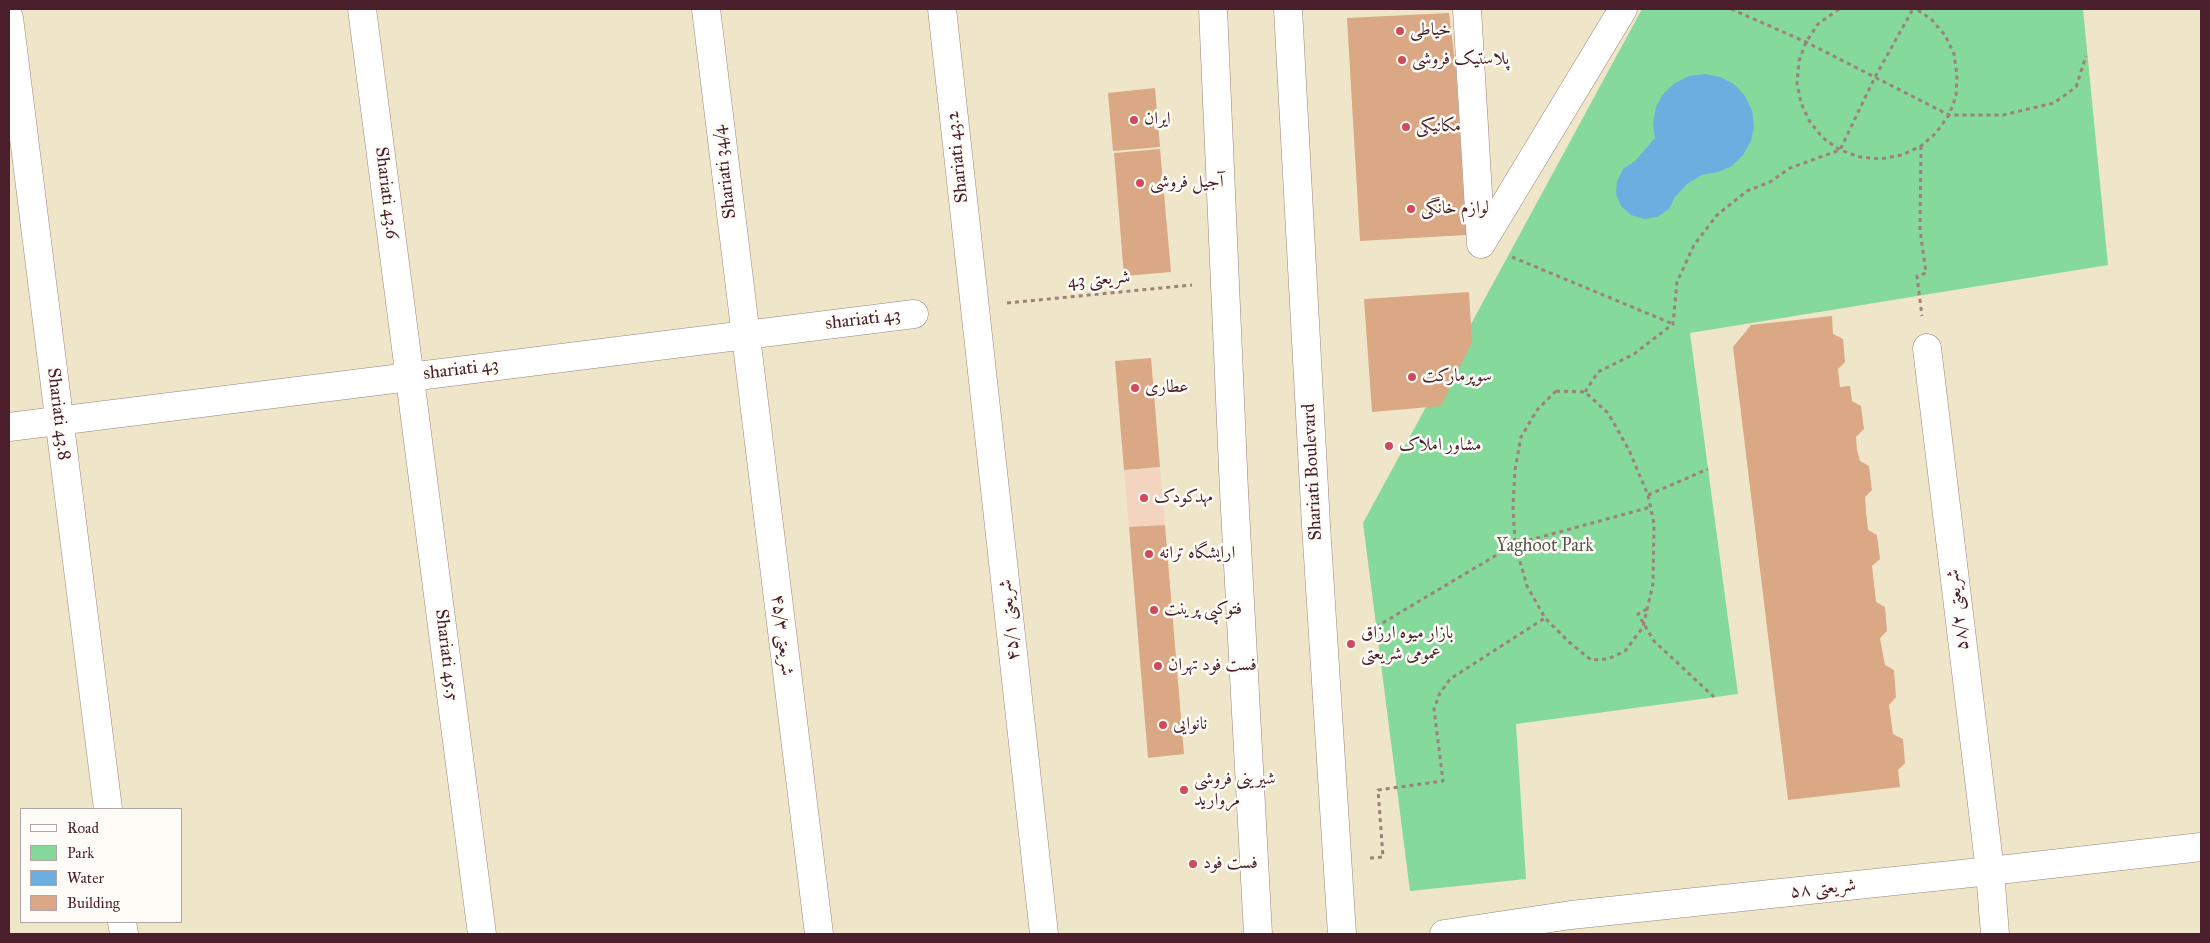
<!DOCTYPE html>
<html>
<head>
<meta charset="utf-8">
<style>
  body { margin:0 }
  #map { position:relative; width:2210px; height:943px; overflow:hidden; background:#efe6c9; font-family:"IM FELL Great Primer",serif }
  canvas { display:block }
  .frame { position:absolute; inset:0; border:10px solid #4a1f2b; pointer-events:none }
  .legend { position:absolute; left:20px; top:808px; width:162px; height:115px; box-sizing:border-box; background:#fdfcf7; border:1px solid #b5a4a5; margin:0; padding:6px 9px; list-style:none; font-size:15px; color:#4a1f2b }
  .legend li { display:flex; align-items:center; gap:10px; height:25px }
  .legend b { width:25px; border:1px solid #b5a4a5 }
</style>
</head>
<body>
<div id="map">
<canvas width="2210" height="943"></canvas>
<div class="frame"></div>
<ul class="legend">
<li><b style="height:6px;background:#fff"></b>Road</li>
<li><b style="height:14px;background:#85d99b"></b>Park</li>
<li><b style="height:14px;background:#6caee0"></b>Water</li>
<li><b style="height:14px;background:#daa884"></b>Building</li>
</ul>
</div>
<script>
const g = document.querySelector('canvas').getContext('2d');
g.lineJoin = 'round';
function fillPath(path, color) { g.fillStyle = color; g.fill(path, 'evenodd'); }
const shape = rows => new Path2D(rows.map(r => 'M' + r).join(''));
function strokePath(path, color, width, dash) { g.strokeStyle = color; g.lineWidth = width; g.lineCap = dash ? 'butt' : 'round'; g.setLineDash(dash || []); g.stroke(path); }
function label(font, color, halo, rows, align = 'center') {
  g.font = font + ' "IM FELL Great Primer",Amiri,serif'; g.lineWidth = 5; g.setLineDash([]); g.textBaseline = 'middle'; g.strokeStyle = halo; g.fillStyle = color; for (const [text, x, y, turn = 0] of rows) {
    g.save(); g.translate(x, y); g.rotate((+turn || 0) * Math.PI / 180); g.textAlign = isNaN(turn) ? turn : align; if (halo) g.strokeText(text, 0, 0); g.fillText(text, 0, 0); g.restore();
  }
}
fillPath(shape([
  [1160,467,1165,525,1129,527,1124,470]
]), '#f3d4bf');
fillPath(shape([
  [1642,9,2083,9,2108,265,1690,333,1738,694,1516,724,1526,879,1410,891,1363,523]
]), '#85d99b');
fillPath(shape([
  [1705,74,1720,77,1734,84,1745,96,1752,110,1754,126,1751,141,1743,155,1732,166,1718,172,1702,175,1687,184,1675,197,1669,209,1657,217,1644,219,1631,215,1621,206,1616,194,1617,181,1623,169,1635,161,1655,138,1653,123,1656,107,1663,94,1675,83,1689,76]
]), '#6caee0');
fillPath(shape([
  [1449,13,1456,70,1466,235,1360,241,1347,18],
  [1155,88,1160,147,1113,151,1108,93],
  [1160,149,1171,272,1124,276,1114,153],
  [1469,292,1472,342,1441,406,1372,412,1364,299],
  [1832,316,1833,334,1843,339,1845,362,1838,369,1840,387,1850,386,1852,401,1861,406,1864,429,1856,437,1857,450,1860,461,1869,466,1872,490,1865,497,1866,512,1868,530,1877,535,1880,559,1872,566,1876,602,1885,607,1887,631,1880,638,1885,665,1894,670,1896,697,1889,705,1893,734,1903,739,1905,763,1898,770,1900,787,1788,800,1733,347,1751,325],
  [1151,358,1160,467,1124,470,1115,361],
  [1165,525,1184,754,1148,758,1129,527]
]), '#daa884');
const street = shape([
  [362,9,482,934],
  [706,9,819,934],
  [942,9,1044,934],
  [1467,9,1481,244],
  [9,18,108,809],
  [1481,244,1623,9],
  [1927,348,1990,871,1995,934],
  [9,427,914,314],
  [122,922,124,934],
  [1444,934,1571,915,1990,871,2201,847]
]);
const secondary = shape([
  [1213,9,1234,491,1258,934],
  [1288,9,1316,525,1342,934]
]);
strokePath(street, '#9c827a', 29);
strokePath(secondary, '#9c827a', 29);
strokePath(shape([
  [1731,9,1806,42,1949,115,2003,115,2054,103,2076,87,2086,56],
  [1839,9,1818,24,1806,42,1799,61,1797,83,1801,103,1810,122,1823,138,1840,150,1860,157,1881,159,1902,155,1921,146,1936,133,1949,115,1956,96,1957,75,1954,54,1945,35,1931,19,1916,9],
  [1921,146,1920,230,1926,273,1917,276,1922,316],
  [1512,257,1673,324],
  [1007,303,1192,285],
  [1556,391,1585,392,1608,413,1629,450,1648,495,1654,524,1653,584,1643,627,1625,651,1608,659,1591,660,1569,642,1545,618,1527,586,1515,544,1513,506,1515,470,1521,437,1537,410,1556,391],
  [1585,392,1598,372,1634,354,1673,324,1677,282,1694,245,1717,215,1747,191,1770,182,1790,168,1840,150,1875,77,1913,9],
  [1648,495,1708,469],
  [1647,609,1638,614,1654,641,1714,697],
  [1369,631,1515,544,1651,507],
  [1370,858,1383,857,1378,790,1443,781,1434,709,1440,693,1450,679,1545,618]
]), '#9c827a', 3, [4, 4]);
strokePath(street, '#fff', 28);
strokePath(secondary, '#fff', 28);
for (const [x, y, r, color] of [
  [1400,31,5,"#d1495b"],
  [1402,60,5,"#d1495b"],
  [1134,120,5,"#d1495b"],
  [1406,127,5,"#d1495b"],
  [1140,183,5,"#d1495b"],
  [1411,209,5,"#d1495b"],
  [1412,377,5,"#d1495b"],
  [1135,388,5,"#d1495b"],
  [1389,446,5,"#d1495b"],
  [1144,498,5,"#d1495b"],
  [1149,554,5,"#d1495b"],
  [1154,610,5,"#d1495b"],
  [1351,644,5,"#d1495b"],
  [1158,666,5,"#d1495b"],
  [1163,725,5,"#d1495b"],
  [1184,790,5,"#d1495b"],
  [1193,864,5,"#d1495b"]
]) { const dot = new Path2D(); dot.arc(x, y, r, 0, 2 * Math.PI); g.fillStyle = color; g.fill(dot); strokePath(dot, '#fdfcf7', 2); }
label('18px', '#4a1f2b', '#fdfcf7', [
  ["خیاطی",1410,31],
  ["پلاستیک فروشی",1412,60],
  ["ایران",1144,120],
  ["مکانیکی",1416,127],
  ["آجیل فروشی",1150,183],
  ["لوازم خانگی",1421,209],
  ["سوپرمارکت",1422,377],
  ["عطاری",1145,388],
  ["مشاور املاک",1399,446],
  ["مهدکودک",1154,498],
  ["ارایشگاه ترانه",1159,554],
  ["فتوکپی پرینت",1164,610],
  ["بازار میوه ارزاق",1361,634],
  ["عمومی شریعتی",1361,655],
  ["فست فود تهران",1168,666],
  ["نانوایی",1173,725],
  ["شیرینی فروشی",1194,780],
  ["مروارید",1194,801],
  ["فست فود",1203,864]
], 'left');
label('18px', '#4a1f2b', '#fdfcf7', [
  ["Shariati 43.2",958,157,-96],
  ["Shariati 34/4",725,172,-97],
  ["Shariati 43.6",386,193,83],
  ["شریعتی 43",1099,280,-5],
  ["shariati 43",863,320,-7],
  ["shariati 43",461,370,-7],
  ["Shariati 43.8",58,414,83],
  ["Shariati Boulevard",1313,472,-93],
  ["شریعتی ۵۸/۲",1958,610,-97],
  ["شریعتی ۴۵/۱",1010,620,-96],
  ["شریعتی ۴۵/۳",782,635,83],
  ["Shariati 45.5",446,655,83],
  ["شریعتی ۵۸",1823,889,-6]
]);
label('18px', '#5c574d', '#fdfcf7', [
  ["Yaghoot Park",1545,547]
]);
</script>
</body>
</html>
